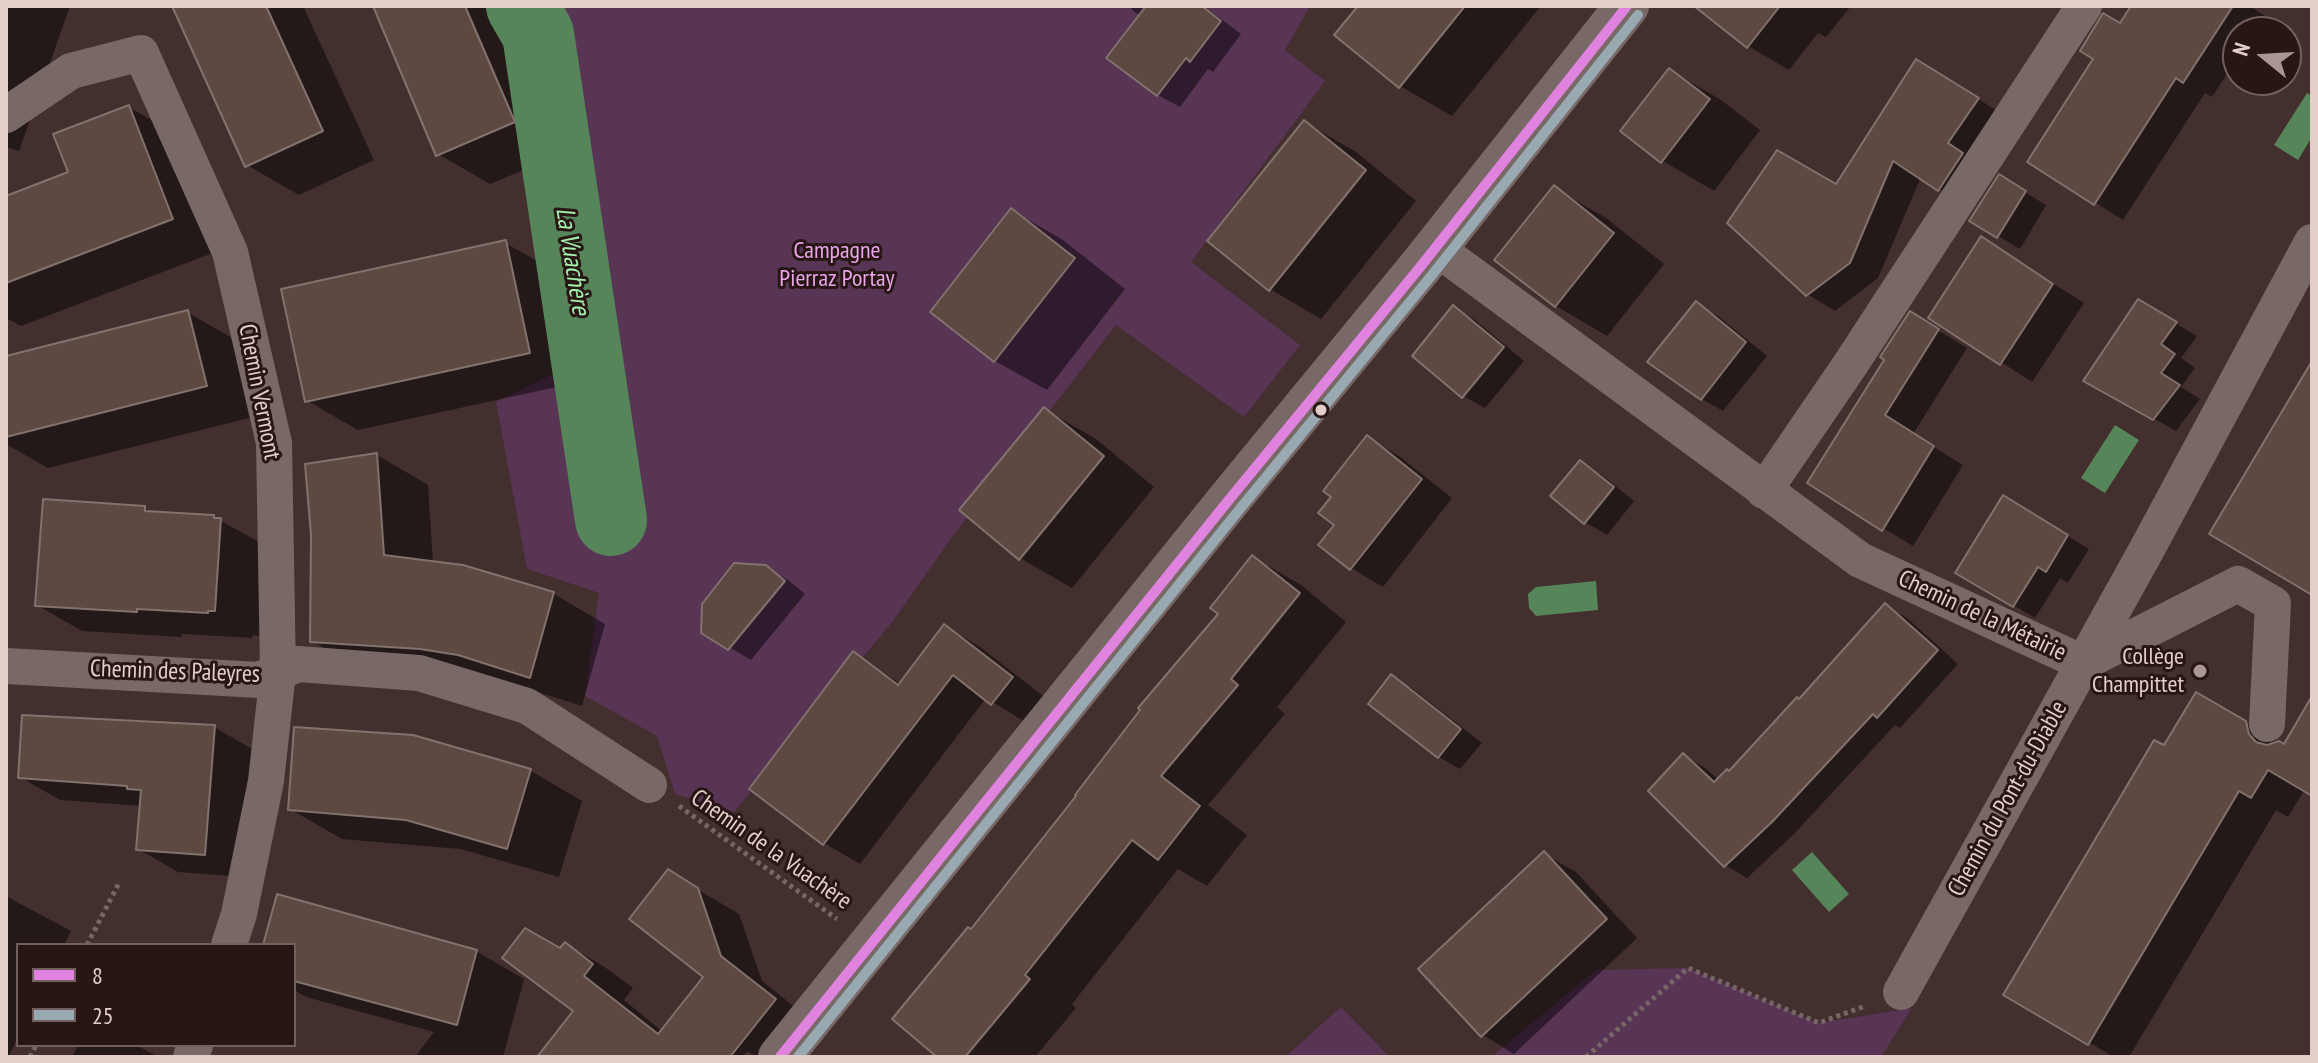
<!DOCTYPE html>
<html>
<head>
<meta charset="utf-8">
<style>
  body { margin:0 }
  #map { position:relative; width:2318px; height:1063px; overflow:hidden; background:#432f2d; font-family:"PT Sans Narrow",sans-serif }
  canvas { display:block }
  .frame { position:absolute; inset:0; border:8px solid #e5cdca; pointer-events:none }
  .legend { position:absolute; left:16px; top:943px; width:280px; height:104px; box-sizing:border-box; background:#271614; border:2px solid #735f5d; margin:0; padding:10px 14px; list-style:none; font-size:24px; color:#e5cdca }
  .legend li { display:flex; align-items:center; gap:16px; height:40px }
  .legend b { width:40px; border:2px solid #735f5d }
  .north { position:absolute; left:2222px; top:16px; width:80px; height:80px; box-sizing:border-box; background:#271614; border:2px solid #735f5d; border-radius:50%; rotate:288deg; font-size:22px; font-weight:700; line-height:32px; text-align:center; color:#e5cdca }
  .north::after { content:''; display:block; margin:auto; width:28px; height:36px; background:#ac9693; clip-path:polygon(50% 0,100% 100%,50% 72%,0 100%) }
</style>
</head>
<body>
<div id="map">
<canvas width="2318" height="1063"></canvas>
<div class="frame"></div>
<ul class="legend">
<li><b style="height:10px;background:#e083df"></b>8</li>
<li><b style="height:10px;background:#98a9b2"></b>25</li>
</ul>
<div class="north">N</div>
</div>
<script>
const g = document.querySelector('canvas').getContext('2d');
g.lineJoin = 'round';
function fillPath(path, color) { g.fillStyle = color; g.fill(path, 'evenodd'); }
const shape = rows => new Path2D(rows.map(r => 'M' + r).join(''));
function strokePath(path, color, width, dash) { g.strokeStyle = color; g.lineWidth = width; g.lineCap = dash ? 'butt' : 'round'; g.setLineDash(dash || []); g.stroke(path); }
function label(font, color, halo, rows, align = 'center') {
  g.font = font + ' "PT Sans Narrow",sans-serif'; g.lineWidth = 6; g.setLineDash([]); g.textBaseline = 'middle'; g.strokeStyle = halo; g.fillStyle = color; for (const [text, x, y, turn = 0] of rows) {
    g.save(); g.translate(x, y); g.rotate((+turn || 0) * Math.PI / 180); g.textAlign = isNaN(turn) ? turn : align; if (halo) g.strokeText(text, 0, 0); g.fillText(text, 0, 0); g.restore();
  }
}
fillPath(shape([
  [527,6,1310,6,1285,50,1325,81,1191,262,1300,345,1244,417,1116,325,952,537,893,621,734,812,675,794,657,736,585,696,599,593,527,569,496,402,563,369,582,296,545,36],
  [1688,968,1819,1023,1912,1008,1881,1057,1491,1057,1596,970],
  [1341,1007,1390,1057,1285,1057]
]), '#583455');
fillPath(shape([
  [2307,93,2312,96,2312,137,2298,160,2274,145],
  [2115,425,2139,440,2105,493,2081,478],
  [1596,581,1598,610,1536,616,1529,608,1528,594,1536,587],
  [1812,852,1849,894,1829,912,1792,870]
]), '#56855a');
fillPath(shape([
  [6,6,70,6,19,151,6,147],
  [174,6,303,6,374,160,299,195,247,165],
  [375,6,503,6,566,152,490,184,438,154],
  [1134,6,1204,6,1241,34,1213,72,1208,69,1180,107,1158,95,1109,57,1140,16,1131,9],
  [1360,6,1541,6,1452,116,1400,86],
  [1713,6,1851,6,1826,37,1818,33,1789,70,1748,46],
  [2133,6,2250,6,2265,16,2254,32,2238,32,2238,57,2212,97,2205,93,2123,220,2030,161],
  [1670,70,1721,100,1760,130,1714,191,1663,161,1623,131],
  [1945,78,2005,116,1967,206,1921,177,1878,278,1835,311,1807,294,1836,187],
  [129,107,181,137,223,249,21,326,6,318,6,198,70,173],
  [1304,122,1356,152,1416,201,1321,319,1270,289],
  [2000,177,2046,205,2020,249,1972,221],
  [1554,188,1606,218,1664,264,1607,336,1556,306],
  [1011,210,1063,240,1125,289,1047,390,995,361,932,312],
  [1982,238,2084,303,2032,382,1931,317],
  [505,243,557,272,580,382,358,430,306,400],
  [2139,302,2197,336,2181,358,2195,368,2181,387,2200,399,2176,431,2086,380],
  [1696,304,1718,316,1767,356,1723,411,1702,399],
  [1453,308,1475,320,1524,361,1485,408,1463,396],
  [187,312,239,342,258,416,48,468,6,444,6,358],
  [1911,314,1967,348,1913,434,1963,465,1913,546,1809,483,1887,359],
  [1044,409,1096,439,1154,487,1072,588,1020,558],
  [1367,437,1399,456,1452,498,1383,587,1351,568,1336,525,1334,497],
  [377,455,428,485,433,563,462,567,554,594,605,624,582,706,512,684,364,671,312,641],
  [1580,463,1602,475,1634,501,1607,535,1585,522],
  [144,508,155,514,214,517,266,546,260,636,253,635,252,638,182,634,182,637,82,631,37,605],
  [2025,510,2089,549,2068,583,2060,578,2035,618,1958,572],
  [1253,557,1301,585,1346,622,1277,707,1285,714,1208,805,1247,835,1207,886,1178,869,1072,1004,1076,1008,1035,1057,940,1057,972,932,1221,614],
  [765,567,788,580,805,594,751,660,703,632],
  [1886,606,1907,618,1958,664,1900,728,1895,725,1794,834,1747,878,1725,865,1683,755,1705,768,1719,780,1730,773,1800,701],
  [945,626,980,647,1047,699,1027,723,986,698,860,864,824,843,752,788,853,653,901,684],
  [1392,677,1413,689,1482,743,1460,769,1439,757],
  [2197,694,2282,744,2283,748,2312,700,2312,794,2305,789,2288,817,2276,810,2129,1057,2114,1057,2006,994,2165,748],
  [214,727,254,750,244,877,178,872,138,849,142,806,60,800,20,777],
  [436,742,531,771,582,801,559,877,460,849,342,839,290,809],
  [1544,854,1576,872,1637,938,1514,1054,1483,1035],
  [668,872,739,914,762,981,816,1024,789,1057,757,1057,747,1051,742,1057,539,1057,576,1011,561,951,566,944,606,968,633,988,624,1000,663,1032,706,977],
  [6,896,71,931,64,945,18,945,18,1037,8,1057,6,1057],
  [278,897,476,951,524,979,503,1057,415,1057,434,1032,306,997,294,990,294,945,265,945],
  [78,1045,136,1045,158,1057,72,1057]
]), '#0007');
strokePath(shape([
  [522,6,538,34,611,520]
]), '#56855a', 72);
const building = shape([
  [172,6,266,6,323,131,245,167,172,6],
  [373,6,465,6,515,122,436,156,373,6],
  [1146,6,1202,6,1221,21,1190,62,1186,58,1157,96,1106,58,1146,6],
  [1358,6,1465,6,1399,88,1334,35,1358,6],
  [1694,6,1780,6,1747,48,1694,6],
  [2131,6,2233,6,2183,83,2176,78,2094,205,2027,162,2093,59,2080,51,2103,13,2120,23,2131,6],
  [1916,59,1979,98,1948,143,1963,153,1938,191,1893,161,1850,263,1806,296,1727,223,1777,150,1836,184,1916,59],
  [1669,68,1710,99,1661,163,1620,131,1669,68],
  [129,105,173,219,6,283,6,196,68,172,53,134,129,105],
  [1304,120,1366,170,1269,291,1207,241,1304,120],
  [1999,174,2026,191,1997,238,1969,221,1999,174],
  [1554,185,1614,233,1555,307,1494,260,1554,185],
  [1011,208,1075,258,994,362,930,312,1011,208],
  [1981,236,2053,284,2000,365,1928,318,1981,236],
  [506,240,530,353,305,402,281,289,506,240],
  [2138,299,2177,322,2161,344,2175,354,2161,373,2180,385,2153,420,2083,381,2138,299],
  [1696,301,1746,342,1701,400,1647,362,1696,301],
  [1453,305,1504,347,1462,398,1412,356,1453,305],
  [188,310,207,386,6,437,6,356,188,310],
  [1910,311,1939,329,1885,415,1934,446,1882,531,1807,483,1884,360,1880,357,1910,311],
  [2312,361,2312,595,2209,534,2312,361],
  [1044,407,1104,456,1019,560,959,510,1044,407],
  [1367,435,1422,479,1350,570,1318,545,1334,525,1318,513,1331,497,1323,491,1367,435],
  [377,453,384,555,463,565,554,592,530,678,458,655,420,649,310,642,311,535,305,464,377,453],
  [1580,460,1614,487,1584,524,1550,496,1580,460],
  [2003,495,2068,535,2046,572,2038,567,2013,607,1955,573,2003,495],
  [43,499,145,506,145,511,214,515,214,518,221,518,215,611,208,611,208,613,137,609,137,612,35,606,43,499],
  [1252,555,1300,593,1231,679,1238,685,1161,776,1200,806,1158,860,1132,840,1025,975,1030,979,965,1057,937,1057,892,1019,968,927,971,929,1076,796,1075,795,1140,710,1138,708,1218,614,1210,608,1252,555],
  [734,563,766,565,785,581,728,650,701,633,702,604,734,563],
  [1885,603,1938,650,1877,718,1873,714,1772,822,1724,867,1648,791,1683,753,1714,782,1727,769,1729,771,1797,697,1799,699,1885,603],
  [944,624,1013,677,991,705,953,675,823,845,749,789,853,651,898,685,944,624],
  [1391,674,1461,729,1438,758,1368,704,1391,674],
  [2196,692,2246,721,2249,734,2256,742,2267,745,2279,741,2284,744,2312,696,2312,796,2268,770,2251,798,2239,791,2088,1045,2003,995,2154,740,2164,745,2196,692],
  [22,715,215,725,205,855,136,850,141,790,127,789,127,786,18,778,22,715],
  [294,727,413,735,531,769,507,849,406,820,288,810,294,727],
  [1544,851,1607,919,1481,1037,1418,969,1544,851],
  [668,869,698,888,721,956,776,999,730,1057,537,1057,573,1011,502,958,525,928,560,948,565,942,593,964,584,976,658,1034,703,977,629,919,668,869],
  [277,894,477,950,457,1025,294,981,294,945,263,945,277,894]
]);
fillPath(building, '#5e4942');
strokePath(building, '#82726d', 2);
strokePath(shape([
  [679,806,837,919],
  [87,945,119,883],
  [30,1057,36,1045],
  [1586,1057,1688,968,1819,1023,1865,1006]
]), '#756766', 5, [4, 4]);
strokePath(shape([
  [6,115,71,71,141,53,230,252,274,443,278,672,266,781,239,914,229,945],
  [1436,248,1860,560,2083,663],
  [1764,491,1852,362,2084,6],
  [2083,663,2238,584,2273,604,2267,724],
  [6,666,259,680,298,664,419,673,527,706,649,785],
  [1901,992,2147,549,2312,242],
  [191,1057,195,1045]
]), '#786866', 36);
strokePath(shape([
  [780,1057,1228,501,1421,266,1627,6]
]), '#786866', 44);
strokePath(shape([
  [780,1057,1228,501,1421,266,1627,6]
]), '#e083df', 10);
strokePath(shape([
  [798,1057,1239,510,1432,275,1638,15]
]), '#98a9b2', 10);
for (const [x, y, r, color] of [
  [1321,410,7,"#e5cdca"],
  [2200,671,8,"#ac9693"]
]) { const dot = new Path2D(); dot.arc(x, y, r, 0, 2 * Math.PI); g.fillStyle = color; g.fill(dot); strokePath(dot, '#271614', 3); }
label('24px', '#eba5ea', '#271614', [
  ["Campagne",837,251],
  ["Pierraz Portay",837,279]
]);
label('24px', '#e5cdca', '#271614', [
  ["Chemin Vermont",259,392,79],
  ["Chemin de la Métairie",1982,616,25],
  ["Chemin des Paleyres",175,672,2],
  ["Chemin du Pont-du-Diable",2008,799,-61],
  ["Chemin de la Vuachère",771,850,35]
]);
label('24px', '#e5cdca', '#271614', [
  ["Collège",2184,657],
  ["Champittet",2184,685]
], 'right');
label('italic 26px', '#a3f0ab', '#271614', [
  ["La Vuachère",572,261,81]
]);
</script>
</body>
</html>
